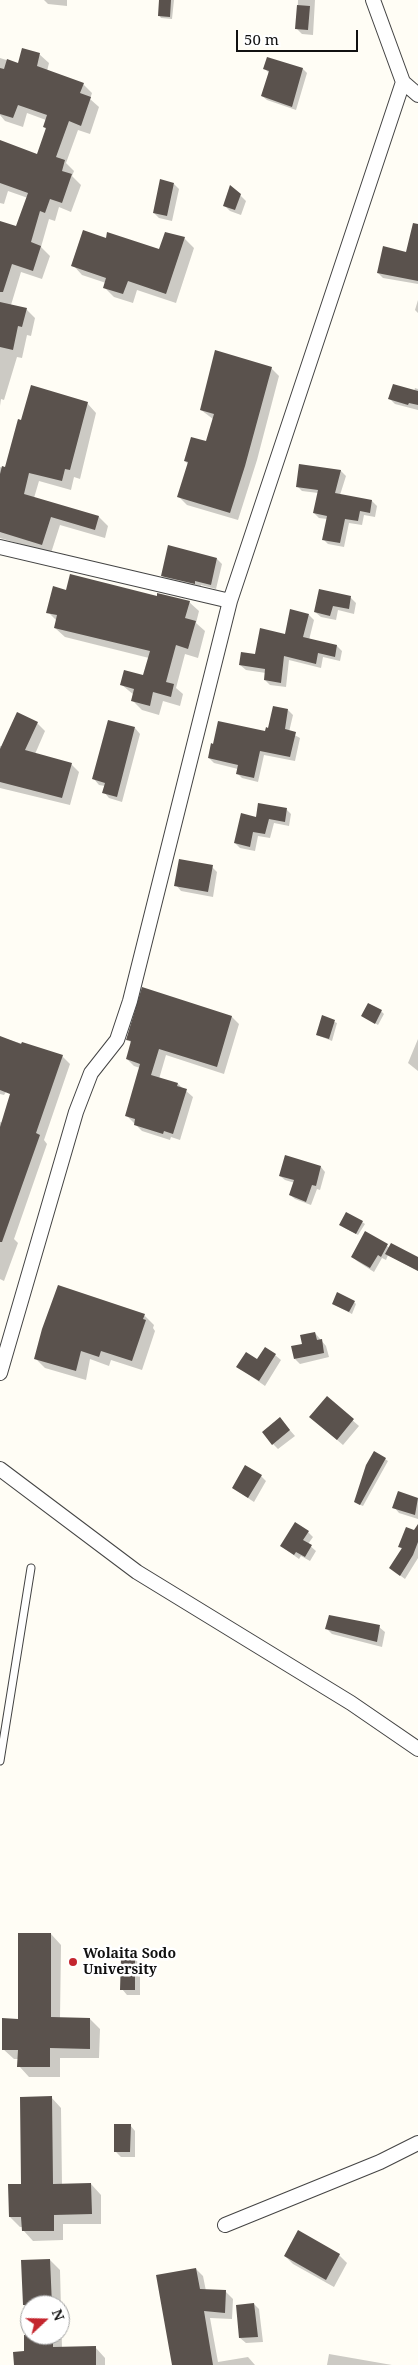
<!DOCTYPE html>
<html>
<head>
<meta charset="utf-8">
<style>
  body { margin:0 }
  #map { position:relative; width:418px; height:2365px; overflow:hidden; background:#fffdf5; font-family:"Noto Serif",serif }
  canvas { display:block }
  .north { position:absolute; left:20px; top:2295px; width:50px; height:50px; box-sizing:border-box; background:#fff; border:1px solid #a0a0a0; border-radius:50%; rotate:69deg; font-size:14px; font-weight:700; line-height:20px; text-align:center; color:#111 }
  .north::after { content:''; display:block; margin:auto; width:18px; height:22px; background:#c4262e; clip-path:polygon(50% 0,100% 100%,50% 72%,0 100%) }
  .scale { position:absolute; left:236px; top:30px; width:122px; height:22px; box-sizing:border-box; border:2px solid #111; border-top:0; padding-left:6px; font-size:15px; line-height:18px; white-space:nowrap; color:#111; -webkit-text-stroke:4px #fff; paint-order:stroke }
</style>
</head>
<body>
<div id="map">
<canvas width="418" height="2365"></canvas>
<div class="north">N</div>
<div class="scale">50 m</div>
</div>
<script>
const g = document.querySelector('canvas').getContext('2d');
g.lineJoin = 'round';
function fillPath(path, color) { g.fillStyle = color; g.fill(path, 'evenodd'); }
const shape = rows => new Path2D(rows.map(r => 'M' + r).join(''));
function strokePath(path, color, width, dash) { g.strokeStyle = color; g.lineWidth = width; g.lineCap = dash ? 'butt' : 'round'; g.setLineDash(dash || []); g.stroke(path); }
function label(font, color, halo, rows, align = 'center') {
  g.font = font + ' "Noto Serif",serif'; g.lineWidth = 5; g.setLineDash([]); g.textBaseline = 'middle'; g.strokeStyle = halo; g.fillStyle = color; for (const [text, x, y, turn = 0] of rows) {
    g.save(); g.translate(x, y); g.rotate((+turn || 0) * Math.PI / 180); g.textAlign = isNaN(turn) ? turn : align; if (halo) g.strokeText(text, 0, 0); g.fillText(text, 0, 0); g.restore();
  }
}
fillPath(shape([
  [44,0,67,0,67,6,48,4],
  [160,0,174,0,172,19,161,18,159,15],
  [298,0,315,0,313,35,302,34,297,29],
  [39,54,49,63,47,71,83,84,92,93,90,99,99,107,90,134,78,130,66,163,74,171,72,176,81,185,71,212,59,207,55,221,49,219,41,247,50,256,42,279,21,272,11,305,26,309,35,318,31,336,27,335,22,358,17,357,4,400,1,399,0,406,0,223,17,228,28,198,8,191,4,204,0,203,0,142,38,155,47,130,44,127,46,120,27,113,23,127,5,121,0,115,0,58,19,64],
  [265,69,303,69,307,73,296,110,267,100,262,96,269,73],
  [174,184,179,189,172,221,159,218,154,213],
  [240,195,246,201,241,215,230,211,224,205],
  [184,238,194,248,176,303,137,290,133,303,114,297,104,287,106,283,82,275,73,265,106,239,160,251],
  [418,238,418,284,383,278,378,273,407,254],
  [418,300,418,313,415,310],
  [271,368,279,376,257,460,238,520,187,505,179,497,188,464,185,461,207,443,213,419,201,410],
  [415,388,418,389,418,410,395,404,390,399,414,391],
  [87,403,96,413,80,479,74,477,71,490,39,481,34,498,99,517,108,526,105,538,60,525,51,553,0,538,0,467,5,469,22,421],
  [300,465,341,471,346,476,340,495,372,501,377,506,375,517,364,515,362,525,349,523,344,547,328,544,323,539,327,519,319,518,314,513,318,493,302,491,297,486],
  [217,559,222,564,216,589,201,585,200,588,168,581,163,576],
  [67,591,158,597,189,602,199,611,196,623,205,631,198,658,185,654,176,688,183,694,180,706,163,701,159,715,142,710,132,700,134,695,122,685,144,677,149,658,65,637,55,628,57,621,48,612],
  [320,591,351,598,356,603,354,614,338,610,336,620,321,617,315,612],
  [309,615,314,620,309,640,337,646,342,651,340,661,323,657,321,668,289,660,286,687,270,685,265,680,266,673,246,670,240,665,286,635],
  [288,710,293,715,289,732,300,738,295,761,264,755,258,782,242,778,237,773,238,769,214,763,209,758,214,745,266,733],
  [37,723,45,731,35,754,71,764,79,772,70,805,0,788,0,746,3,746],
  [135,728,140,734,122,802,109,798,104,792,105,786,99,785,94,779],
  [286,809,291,814,289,826,274,823,270,838,258,836,255,851,240,848,235,843,257,819],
  [212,867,217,872,213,897,181,891,176,885],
  [143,989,232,1017,239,1024,224,1074,166,1055,159,1079,178,1084,193,1097,180,1140,171,1137,170,1140,142,1131,126,1115,140,1068,134,1066,127,1059,131,1043,128,1039],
  [381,1011,384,1014,378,1025,363,1016],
  [323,1017,337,1023,332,1041,317,1035],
  [0,1037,62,1056,70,1064,44,1140,47,1144,14,1239,18,1243,4,1281,0,1279,0,1122,3,1123,15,1078,4,1095,0,1094],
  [418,1039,418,1071,408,1063],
  [321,1167,325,1172,320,1190,317,1189,311,1205,295,1199,290,1195,295,1183,285,1180,280,1176],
  [362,1222,365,1224,358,1235,343,1227],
  [365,1232,390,1248,418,1258,418,1271,388,1255,386,1260,382,1258,374,1272,357,1261,353,1257],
  [354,1302,356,1304,352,1314,333,1304],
  [144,1315,154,1325,153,1328,155,1331,142,1370,111,1360,109,1366,90,1359,86,1380,45,1368,36,1359],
  [315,1333,326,1346,329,1357,300,1364,295,1359],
  [275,1355,281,1360,265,1386,238,1367],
  [327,1398,359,1426,343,1445,316,1422],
  [280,1419,295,1436,278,1449,273,1444],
  [385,1459,388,1461,363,1506,358,1504,356,1502],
  [261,1476,266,1481,254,1502,233,1488],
  [399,1493,418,1499,418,1519,399,1513,394,1507],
  [418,1526,418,1558,405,1579,390,1568,403,1550,400,1547],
  [308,1532,313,1537,308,1544,316,1551,310,1561,301,1556,299,1559,281,1546],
  [379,1627,385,1632,382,1647,332,1634,327,1629],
  [51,1934,61,1945,60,2018,90,2019,100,2029,99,2058,60,2058,60,2077,29,2077,19,2066,19,2059,14,2059,3,2049,19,2020],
  [135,1959,140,1965,140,1995,127,1995,122,1989],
  [51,2097,61,2108,62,2185,91,2184,101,2195,101,2224,63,2224,63,2240,33,2241,23,2230,23,2227,20,2227,10,2217],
  [130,2125,135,2131,135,2157,121,2157,116,2152],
  [339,2255,347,2263,334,2287,293,2264,285,2256],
  [50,2260,60,2270,62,2348,95,2347,105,2358,105,2365,15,2365,26,2352,23,2261],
  [30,2305,60,2305,60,2335,30,2335],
  [196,2269,203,2276,206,2291,226,2292,233,2299,232,2319,210,2318,218,2362,248,2357,255,2365,174,2365],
  [254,2304,259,2309,263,2342,246,2343,240,2338],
  [329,2354,392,2365,327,2365]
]), '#0003');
fillPath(shape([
  [159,0,171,0,170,17,158,16],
  [297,5,310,6,308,30,295,29],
  [22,48,40,53,37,66,84,83,80,93,91,97,81,126,69,121,56,157,65,160,62,171,72,174,62,203,50,199,45,213,40,211,31,242,41,246,33,271,12,264,3,292,0,292,0,221,16,226,28,193,0,183,0,140,37,154,46,128,43,127,47,115,18,105,13,118,0,114,0,68,4,69,7,59,18,63],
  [267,57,303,68,292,107,261,96,269,71,263,69],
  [160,179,174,183,167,216,153,213],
  [230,185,241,194,235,210,223,206],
  [413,223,418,224,418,281,377,273,383,246,406,252],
  [83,230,106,238,107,232,159,249,165,232,185,237,166,294,128,281,123,294,103,288,106,278,71,266],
  [0,302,27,308,22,327,18,326,13,350,0,347],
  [215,350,272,367,245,466,230,513,177,497,188,462,184,461,191,437,206,441,214,414,200,410],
  [393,384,418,391,418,405,409,403,408,405,388,399],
  [31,385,88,402,70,470,65,469,62,481,29,473,24,494,99,516,95,530,51,517,42,545,0,532,0,474,2,466,5,467,18,419,21,420],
  [299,464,341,470,335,493,372,500,370,513,360,511,358,521,345,519,340,543,322,540,327,516,313,513,318,490,296,487],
  [168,545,217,558,211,585,195,581,195,584,161,576],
  [70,574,157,596,157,593,190,601,185,618,196,621,188,649,176,645,166,682,174,684,171,697,153,692,150,706,131,701,134,689,120,685,124,670,143,675,150,651,54,628,57,615,46,613,53,586,66,590],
  [319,589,351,596,349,609,333,606,330,616,314,612],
  [290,609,309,614,303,637,337,645,335,657,318,653,316,664,284,656,281,683,264,680,265,669,239,665,241,652,255,654,260,628,285,634],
  [273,706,288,709,285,729,296,732,290,757,260,751,254,778,236,774,238,765,208,758,211,743,213,744,218,721,265,731,266,727,268,728],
  [17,712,38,722,25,750,72,763,62,798,0,782,0,749],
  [108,720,135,727,117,797,102,793,105,783,92,779],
  [258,803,287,808,285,822,269,819,265,834,253,832,250,847,234,843,241,813,256,817],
  [179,859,213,865,208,892,174,886],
  [142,987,232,1016,217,1067,159,1049,151,1075,178,1083,177,1086,187,1089,173,1134,164,1131,163,1134,134,1125,135,1119,125,1116,140,1064,126,1059,131,1041,126,1040],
  [368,1003,382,1010,375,1024,361,1016],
  [322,1015,335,1020,329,1039,316,1035],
  [0,1036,21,1044,22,1042,63,1055,36,1133,40,1135,2,1242,0,1242,0,1127,10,1094,0,1090],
  [285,1155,321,1166,316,1186,312,1185,306,1202,289,1195,294,1180,279,1176],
  [346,1212,363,1221,356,1234,339,1225],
  [365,1231,388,1244,381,1257,378,1255,370,1268,351,1257],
  [391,1243,418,1257,418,1271,385,1254],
  [58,1285,145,1314,143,1319,146,1320,132,1361,101,1351,99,1357,81,1351,76,1371,34,1359,42,1329],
  [337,1292,355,1301,349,1312,332,1304],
  [315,1332,317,1340,322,1339,324,1353,294,1359,291,1346,302,1344,300,1335],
  [265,1347,276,1354,259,1381,236,1367,246,1352,257,1359],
  [327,1396,354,1419,337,1440,309,1417],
  [280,1417,290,1430,272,1445,262,1432],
  [374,1451,386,1458,360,1505,354,1502,366,1465],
  [245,1465,262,1475,248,1498,232,1488],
  [398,1491,418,1498,415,1515,392,1508],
  [295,1522,309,1531,303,1540,312,1545,305,1557,296,1552,294,1555,280,1546],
  [418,1524,418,1542,413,1555,400,1576,389,1568,402,1548,398,1547,406,1527,414,1530],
  [329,1615,380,1625,377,1642,325,1629],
  [18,1933,51,1933,51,2017,90,2018,90,2049,50,2048,50,2067,17,2067,18,2050,2,2050,2,2018,18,2019],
  [121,1958,135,1958,135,1990,120,1990],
  [52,2096,53,2184,91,2183,92,2214,54,2215,54,2231,22,2231,21,2217,9,2217,8,2184,21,2184,20,2097],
  [114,2124,131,2124,130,2152,114,2152],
  [298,2230,340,2254,326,2280,284,2256],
  [50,2259,52,2305,23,2305,21,2260],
  [196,2268,200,2289,226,2290,225,2313,204,2311,213,2365,172,2365,156,2275],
  [254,2303,258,2337,239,2338,236,2305],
  [24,2335,53,2335,53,2347,96,2346,96,2365,14,2365,13,2352,24,2351]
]), '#5a524d');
const service = shape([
  [0,1761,31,1568]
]);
const minor = shape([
  [373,0,403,82,418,95],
  [0,547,230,601],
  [0,1373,76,1112,91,1073,117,1040,130,1001,230,601,403,82],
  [0,1469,137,1572,351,1703,418,1749],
  [225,2225,380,2162,418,2143]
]);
strokePath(service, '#444', 9);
strokePath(minor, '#444', 16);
strokePath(service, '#fff', 7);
strokePath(minor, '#fff', 14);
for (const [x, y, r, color] of [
  [73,1962,5,"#c4262e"]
]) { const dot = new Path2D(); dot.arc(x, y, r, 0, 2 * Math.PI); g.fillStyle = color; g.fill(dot); strokePath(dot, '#fff', 2); }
label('bold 14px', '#111', '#fff', [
  ["Wolaita Sodo",83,1954],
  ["University",83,1970]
], 'left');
</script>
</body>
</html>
